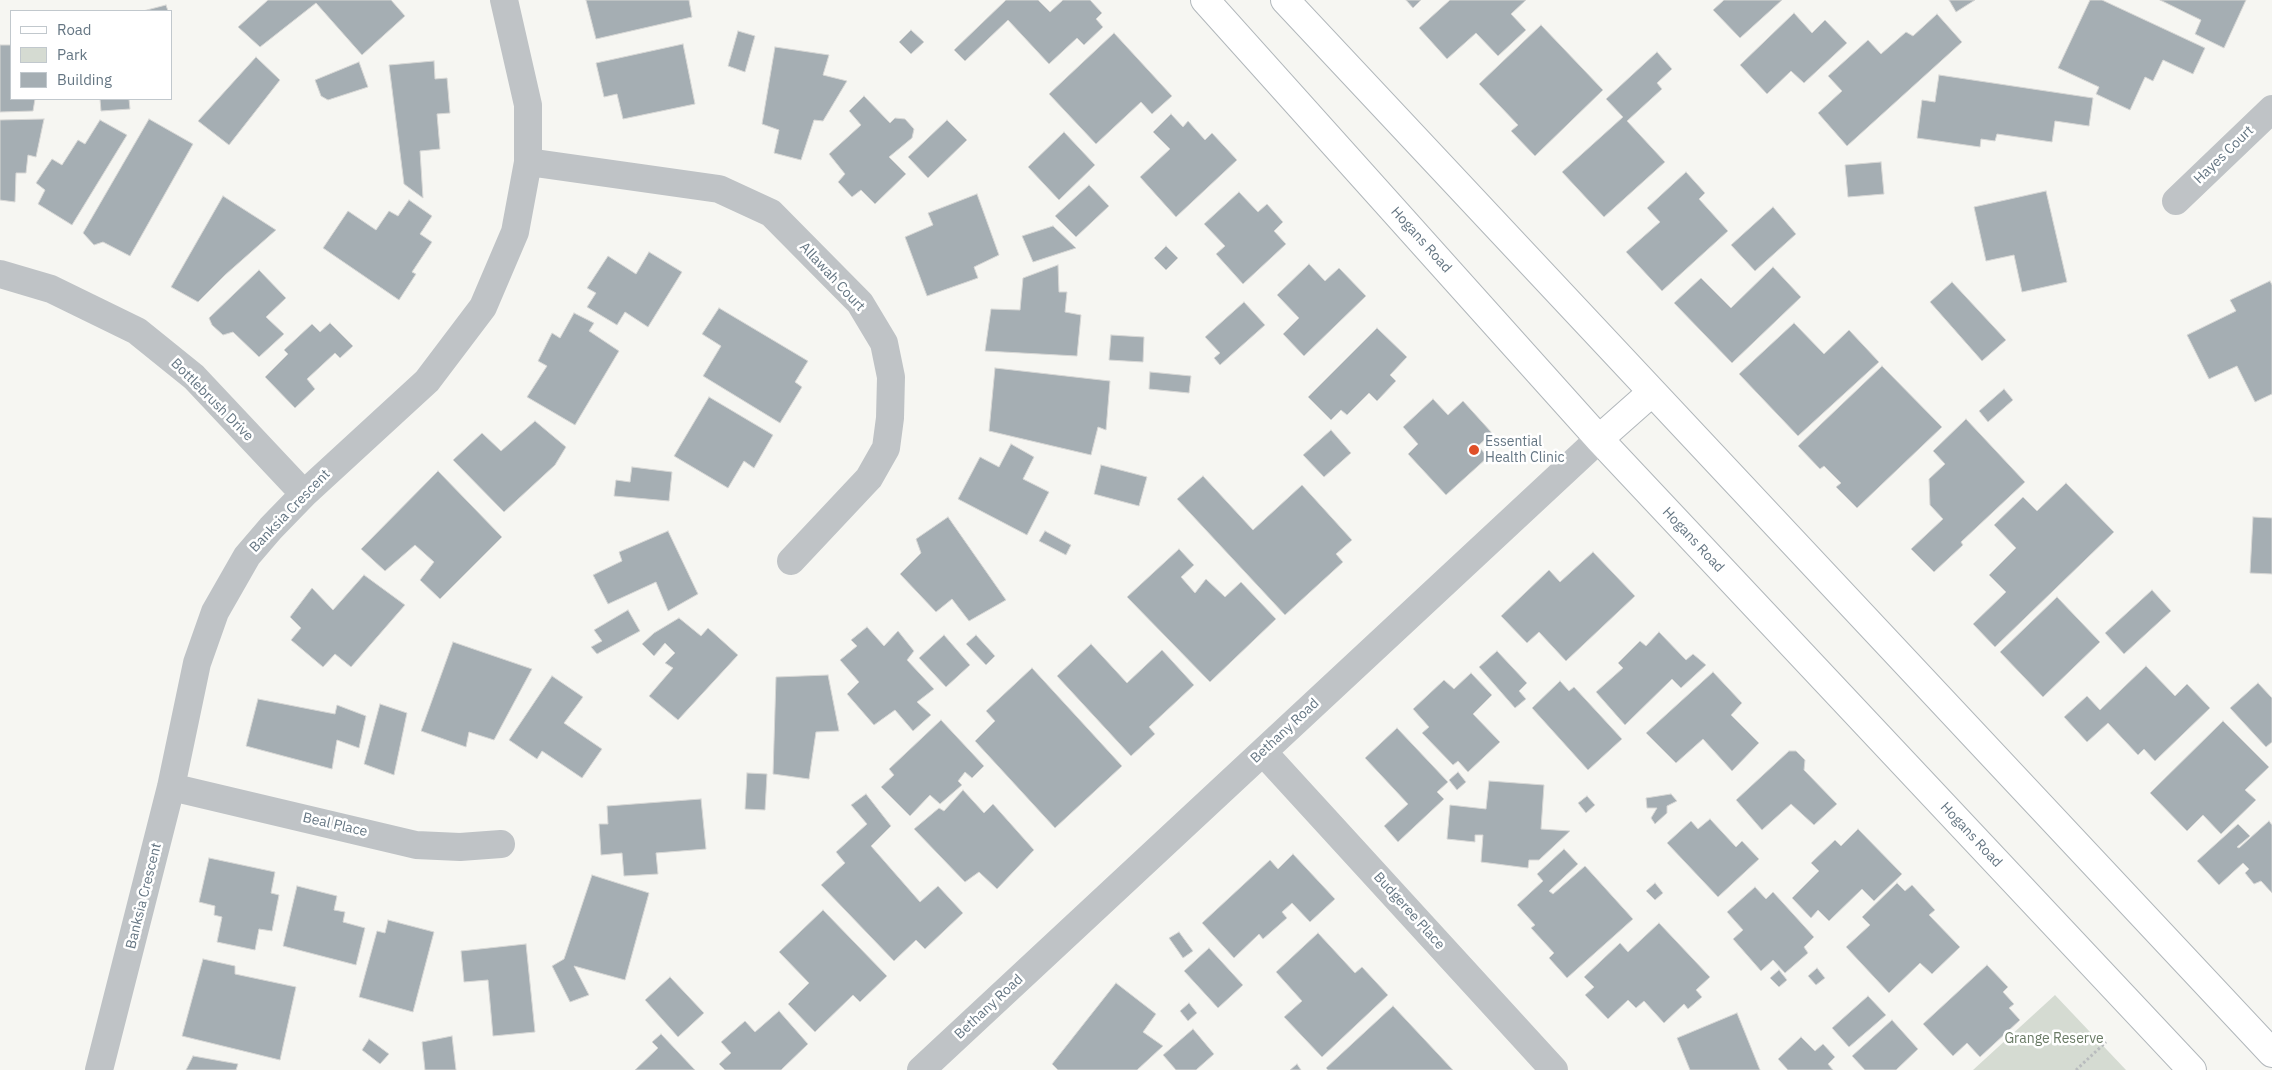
<!DOCTYPE html>
<html>
<head>
<meta charset="utf-8">
<style>
  body { margin:0 }
  #map { position:relative; width:2272px; height:1070px; overflow:hidden; background:#f6f6f2; font-family:"IBM Plex Sans",sans-serif }
  canvas { display:block }
  .legend { position:absolute; left:10px; top:10px; width:162px; height:90px; box-sizing:border-box; background:#fff; border:1px solid #c1c8cd; margin:0; padding:6px 9px; list-style:none; font-size:15px; color:#657683 }
  .legend li { display:flex; align-items:center; gap:10px; height:25px }
  .legend b { width:25px; border:1px solid #c1c8cd }
</style>
</head>
<body>
<div id="map">
<canvas width="2272" height="1070"></canvas>
<ul class="legend">
<li><b style="height:6px;background:#fff"></b>Road</li>
<li><b style="height:14px;background:#d5dbd2"></b>Park</li>
<li><b style="height:14px;background:#a5aeb3"></b>Building</li>
</ul>
</div>
<script>
const g = document.querySelector('canvas').getContext('2d');
g.lineJoin = 'round';
function fillPath(path, color) { g.fillStyle = color; g.fill(path, 'evenodd'); }
const shape = rows => new Path2D(rows.map(r => 'M' + r).join(''));
function strokePath(path, color, width, dash) { g.strokeStyle = color; g.lineWidth = width; g.lineCap = dash ? 'butt' : 'round'; g.setLineDash(dash || []); g.stroke(path); }
function label(font, color, halo, rows, align = 'center') {
  g.font = font + ' "IBM Plex Sans",sans-serif'; g.lineWidth = 5; g.setLineDash([]); g.textBaseline = 'middle'; g.strokeStyle = halo; g.fillStyle = color; for (const [text, x, y, turn = 0] of rows) {
    g.save(); g.translate(x, y); g.rotate((+turn || 0) * Math.PI / 180); g.textAlign = isNaN(turn) ? turn : align; if (halo) g.strokeText(text, 0, 0); g.fillText(text, 0, 0); g.restore();
  }
}
fillPath(shape([
  [2055,995,2126,1070,1973,1070]
]), '#d5dbd2');
const building = shape([
  [268,0,391,0,405,16,362,55,316,3,260,47,238,27,268,0],
  [586,0,689,0,692,17,596,39,586,0],
  [1006,0,1038,0,1050,12,1063,0,1090,0,1102,13,1096,19,1103,27,1084,45,1077,38,1049,64,1008,20,965,61,954,50,1006,0],
  [1406,0,1421,0,1413,8,1406,0],
  [1450,0,1526,0,1511,14,1526,30,1498,56,1476,33,1447,59,1419,28,1450,0],
  [1724,0,1782,0,1740,38,1713,10,1724,0],
  [1949,0,1975,0,1956,12,1949,0],
  [2090,0,2102,0,2205,48,2193,74,2163,60,2153,81,2145,77,2130,110,2096,94,2099,87,2058,68,2090,0],
  [2160,0,2246,0,2224,48,2195,34,2201,20,2160,0],
  [166,5,168,11,143,11,166,5],
  [1794,13,1812,33,1825,20,1847,43,1804,83,1791,71,1767,94,1740,65,1794,13],
  [1937,14,1962,42,1847,146,1818,113,1842,91,1828,76,1868,40,1881,54,1906,32,1913,36,1937,14],
  [1541,25,1603,90,1535,156,1511,131,1518,125,1479,84,1541,25],
  [911,30,924,42,911,54,899,42,911,30],
  [738,31,755,36,745,72,728,66,738,31],
  [1114,33,1172,96,1152,114,1141,102,1096,144,1049,94,1114,33],
  [683,44,695,104,623,119,617,94,604,97,596,63,683,44],
  [0,45,11,45,11,99,35,99,33,111,0,112,0,45],
  [775,47,829,55,823,75,847,81,823,121,814,120,801,160,774,153,779,130,762,124,775,47],
  [1657,52,1672,69,1657,83,1662,89,1627,121,1665,162,1604,217,1562,172,1623,117,1606,99,1657,52],
  [256,57,280,80,229,145,198,121,256,57],
  [434,61,435,79,447,78,450,113,437,114,440,149,420,151,423,198,404,184,389,65,434,61],
  [359,62,368,87,328,100,321,96,315,80,359,62],
  [1939,75,2093,98,2089,126,2055,121,2052,142,1997,134,1995,141,1981,139,1980,147,1917,138,1922,100,1935,102,1939,75],
  [864,96,890,123,895,118,905,119,914,129,912,138,889,157,906,174,875,204,861,190,852,197,838,182,845,174,829,154,861,125,849,111,864,96],
  [100,99,129,99,130,109,101,111,100,99],
  [1171,114,1183,127,1188,121,1205,140,1212,133,1237,160,1176,217,1140,177,1170,149,1153,132,1171,114],
  [44,119,36,157,28,155,26,173,16,173,15,202,0,200,0,120,44,119],
  [149,119,193,144,130,256,103,242,94,245,83,233,149,119],
  [100,120,127,135,72,225,38,204,45,190,36,183,52,159,62,165,78,140,85,144,100,120],
  [947,120,967,140,928,178,908,157,947,120],
  [1064,132,1095,165,1059,200,1028,167,1064,132],
  [1881,162,1884,194,1848,197,1845,165,1881,162],
  [1686,172,1705,193,1699,199,1728,231,1662,291,1626,252,1660,222,1647,208,1686,172],
  [1089,185,1109,206,1076,237,1055,216,1089,185],
  [2046,191,2067,282,2022,292,2014,255,1986,261,1974,207,2046,191],
  [1239,192,1258,212,1267,204,1283,222,1274,231,1286,244,1243,284,1216,254,1225,246,1204,224,1239,192],
  [977,194,999,255,974,267,978,278,927,296,905,237,933,225,928,213,977,194],
  [223,196,276,230,225,275,198,302,171,287,223,196],
  [409,200,432,216,420,234,432,242,412,272,416,274,399,300,323,248,348,211,376,230,389,211,398,216,409,200],
  [1773,207,1796,234,1755,271,1731,245,1773,207],
  [1053,226,1076,248,1033,262,1022,236,1053,226],
  [1166,246,1178,258,1166,270,1154,258,1166,246],
  [649,252,682,272,648,327,625,312,617,325,587,307,596,293,587,288,608,256,636,274,649,252],
  [1309,264,1325,281,1339,268,1366,296,1304,356,1283,334,1299,318,1277,295,1309,264],
  [1058,265,1059,292,1067,292,1065,312,1081,315,1077,356,985,351,991,309,1020,310,1023,278,1058,265],
  [1773,267,1801,297,1732,363,1674,303,1701,278,1731,308,1773,267],
  [259,270,286,298,266,317,284,334,259,357,233,332,223,335,212,325,209,318,259,270],
  [2270,281,2272,285,2272,394,2255,402,2237,366,2209,379,2187,335,2236,311,2230,300,2270,281],
  [1952,282,2006,340,1982,361,1930,302,1952,282],
  [1244,302,1265,325,1220,365,1214,358,1220,353,1205,337,1244,302],
  [719,308,808,361,795,382,802,387,780,423,703,376,721,346,702,334,719,308],
  [574,313,594,323,589,331,619,351,575,425,527,397,547,366,538,361,552,333,560,338,574,313],
  [330,323,353,346,340,358,335,353,307,379,315,389,295,408,265,377,288,354,284,350,312,324,320,332,330,323],
  [1794,323,1824,354,1849,330,1879,362,1798,436,1739,374,1794,323],
  [1377,328,1407,357,1390,375,1396,381,1377,401,1369,393,1347,415,1341,410,1331,420,1308,397,1377,328],
  [1111,335,1144,337,1143,362,1109,360,1111,335],
  [1882,366,1942,427,1857,508,1836,487,1841,483,1824,466,1820,469,1798,446,1882,366],
  [995,368,1110,381,1106,430,1098,427,1091,455,989,431,995,368],
  [1150,372,1191,376,1189,393,1149,389,1150,372],
  [2004,389,2013,400,1988,422,1979,411,2004,389],
  [709,397,773,435,754,468,744,461,728,488,674,456,709,397],
  [1433,399,1448,415,1463,401,1492,433,1478,446,1488,457,1446,495,1408,454,1418,444,1403,427,1433,399],
  [1966,419,2025,482,1961,542,1963,545,1934,572,1911,549,1943,519,1930,505,1929,479,1945,464,1933,451,1966,419],
  [535,421,566,447,555,465,504,512,453,460,482,433,501,451,535,421],
  [1331,430,1351,453,1324,477,1303,455,1331,430],
  [1011,444,1034,457,1023,479,1049,492,1027,535,958,499,980,457,999,467,1011,444],
  [1101,465,1147,477,1139,506,1094,494,1101,465],
  [632,467,672,472,669,501,614,496,616,480,630,482,632,467],
  [438,471,502,537,440,599,420,580,434,562,415,545,385,571,361,549,438,471],
  [1203,476,1253,530,1302,485,1352,540,1336,554,1343,562,1285,615,1177,499,1203,476],
  [2066,483,2114,532,1995,647,1973,624,2006,592,1989,575,2016,548,1994,525,2023,497,2037,511,2066,483],
  [948,517,1006,600,969,621,952,599,936,612,900,574,921,553,916,539,948,517],
  [2253,517,2272,518,2272,574,2250,573,2253,517],
  [668,531,698,594,668,611,656,582,608,604,593,575,622,561,619,552,668,531],
  [1045,531,1071,545,1066,555,1039,541,1045,531],
  [1179,549,1194,565,1181,577,1195,593,1206,579,1225,597,1241,582,1276,619,1210,682,1127,597,1179,549],
  [1593,552,1635,596,1566,661,1539,632,1527,643,1501,616,1549,570,1560,582,1593,552],
  [364,575,405,605,351,667,335,654,323,667,291,640,301,628,290,617,312,588,333,610,364,575],
  [2152,590,2171,611,2124,654,2105,633,2152,590],
  [2057,597,2100,642,2043,697,2000,652,2057,597],
  [628,610,640,631,597,654,591,647,602,641,594,630,628,610],
  [679,618,701,636,708,628,738,655,678,720,649,696,673,668,665,663,675,653,665,643,654,656,642,644,654,633,679,618],
  [867,627,884,646,898,631,914,651,907,660,934,689,917,702,931,715,913,731,895,710,874,725,847,694,859,682,840,660,857,646,851,640,867,627],
  [1659,632,1686,660,1693,654,1706,665,1681,688,1672,679,1625,725,1596,692,1623,668,1618,663,1640,641,1646,646,1659,632],
  [944,635,970,665,946,687,919,658,944,635],
  [976,635,995,656,986,665,966,644,976,635],
  [453,642,532,669,494,740,469,732,466,747,421,731,453,642],
  [1091,644,1127,683,1162,650,1194,685,1149,727,1155,734,1131,756,1057,676,1091,644],
  [1497,651,1527,683,1519,691,1526,699,1515,708,1479,667,1497,651],
  [2146,666,2175,696,2187,684,2210,708,2155,761,2144,749,2138,755,2108,723,2087,742,2064,717,2087,696,2100,710,2146,666],
  [1032,668,1122,766,1055,828,975,741,995,721,986,711,1032,668],
  [1713,672,1742,703,1731,715,1759,743,1732,771,1703,739,1676,763,1646,733,1713,672],
  [1471,673,1492,695,1473,714,1500,742,1468,772,1458,761,1453,765,1422,733,1429,727,1413,709,1444,680,1454,689,1471,673],
  [828,675,839,731,816,732,809,779,773,774,776,677,828,675],
  [552,676,583,697,564,723,602,749,582,778,542,751,537,759,509,740,552,676],
  [1560,681,1569,691,1574,687,1622,739,1588,770,1532,708,1560,681],
  [2258,683,2272,698,2272,742,2266,747,2230,708,2258,683],
  [258,699,335,714,337,705,366,716,359,748,337,740,332,769,246,746,258,699],
  [380,704,407,713,394,775,364,764,380,704],
  [941,720,984,766,972,778,965,772,958,781,962,785,940,804,930,795,910,816,881,787,894,775,889,769,941,720],
  [2223,721,2269,767,2245,790,2256,800,2221,834,2203,815,2187,831,2150,793,2223,721],
  [1397,728,1448,782,1437,792,1444,799,1398,842,1384,826,1408,804,1365,758,1397,728],
  [1789,751,1796,751,1805,760,1804,770,1837,804,1814,825,1791,804,1762,830,1736,800,1789,751],
  [1458,772,1466,782,1457,790,1449,780,1458,772],
  [747,773,767,774,765,810,745,809,747,773],
  [1489,781,1544,785,1541,829,1570,831,1539,860,1529,860,1528,868,1481,862,1483,835,1475,835,1475,842,1447,839,1450,805,1486,809,1489,781],
  [963,790,984,813,993,804,1034,850,997,889,979,872,965,882,914,829,939,808,944,811,963,790],
  [866,794,891,826,871,846,920,902,938,886,963,913,925,949,916,940,894,961,821,885,845,863,836,852,867,824,851,805,866,794],
  [1671,794,1677,801,1667,806,1667,813,1655,824,1651,818,1657,808,1647,808,1646,798,1671,794],
  [1587,796,1595,805,1586,813,1578,803,1587,796],
  [701,799,706,849,656,853,658,874,624,876,622,853,601,855,599,824,608,824,607,806,701,799],
  [1710,819,1736,847,1742,841,1759,859,1718,897,1667,843,1691,821,1698,829,1710,819],
  [2269,821,2272,825,2272,893,2261,881,2254,884,2245,873,2249,869,2243,863,2219,885,2197,861,2238,824,2250,836,2237,847,2239,848,2269,821],
  [1858,829,1902,874,1874,901,1862,889,1829,921,1818,910,1811,918,1792,898,1819,871,1811,863,1835,840,1841,846,1858,829],
  [1564,849,1578,864,1549,891,1553,894,1585,866,1633,919,1567,978,1549,958,1554,953,1531,928,1535,925,1517,905,1543,881,1537,874,1564,849],
  [1293,854,1335,899,1310,922,1292,903,1282,912,1287,918,1263,939,1259,934,1234,958,1202,923,1270,860,1278,869,1293,854],
  [209,858,275,872,271,893,279,895,272,931,259,929,255,950,217,942,222,917,214,915,215,906,199,902,209,858],
  [592,875,649,893,625,980,574,966,589,995,570,1002,552,966,564,959,592,875],
  [1655,883,1663,893,1655,900,1646,891,1655,883],
  [1897,883,1905,891,1912,885,1935,910,1929,915,1960,947,1932,974,1920,963,1889,993,1846,947,1870,925,1862,917,1897,883],
  [297,886,337,896,334,910,345,912,343,922,365,928,356,965,283,946,297,886],
  [1755,887,1766,899,1773,892,1814,937,1804,947,1808,953,1785,973,1773,960,1761,971,1733,939,1743,930,1727,912,1755,887],
  [823,910,887,976,860,1002,853,995,815,1032,788,1004,809,983,779,952,823,910],
  [388,920,434,932,413,1012,359,997,377,931,385,933,388,920],
  [1659,923,1710,977,1696,990,1702,997,1688,1009,1684,1004,1664,1023,1644,1001,1636,1008,1628,1000,1608,1019,1585,995,1594,987,1584,977,1620,943,1628,952,1659,923],
  [1179,932,1193,951,1183,958,1169,938,1179,932],
  [1318,933,1355,973,1362,967,1388,995,1322,1057,1284,1017,1302,1001,1276,972,1318,933],
  [526,944,535,1032,493,1036,488,980,464,982,461,951,526,944],
  [1209,948,1243,985,1218,1008,1184,971,1209,948],
  [203,959,235,966,235,974,296,987,280,1060,182,1036,203,959],
  [1987,965,2008,987,2003,992,2014,1004,2009,1008,2020,1020,1980,1057,1967,1043,1953,1056,1923,1024,1987,965],
  [1817,968,1825,978,1816,985,1808,976,1817,968],
  [1779,970,1787,980,1779,987,1770,978,1779,970],
  [670,977,704,1013,678,1037,645,1000,670,977],
  [1116,983,1156,1014,1143,1032,1163,1046,1137,1070,1058,1070,1052,1064,1116,983],
  [1868,996,1886,1015,1849,1047,1832,1028,1868,996],
  [1189,1003,1197,1013,1188,1021,1180,1011,1189,1003],
  [1393,1006,1453,1070,1328,1070,1326,1068,1393,1006],
  [779,1011,808,1044,781,1070,725,1070,719,1064,731,1053,721,1042,745,1021,755,1032,779,1011],
  [1737,1013,1760,1070,1690,1070,1677,1038,1737,1013],
  [1892,1020,1918,1049,1896,1070,1865,1070,1852,1056,1892,1020],
  [1193,1029,1214,1054,1196,1070,1176,1070,1163,1055,1193,1029],
  [661,1034,695,1070,635,1070,658,1048,652,1042,661,1034],
  [452,1036,456,1070,425,1070,422,1042,452,1036],
  [1801,1037,1815,1051,1823,1044,1835,1057,1828,1064,1833,1070,1788,1070,1778,1059,1801,1037],
  [369,1039,389,1054,380,1064,362,1050,369,1039],
  [193,1056,238,1064,236,1070,186,1070,193,1056],
  [1297,1064,1301,1070,1290,1070,1297,1064]
]);
fillPath(building, '#a5aeb3');
strokePath(building, '#d7d7d5', 1);
const secondary = shape([
  [1205,0,1599,439,2192,1070],
  [1285,0,2272,1053],
  [1599,439,1651,393]
]);
strokePath(secondary, '#b1b7bb', 30);
strokePath(shape([
  [2076,1070,2106,1042]
]), '#b9bcbe', 3, [2.5, 2.5]);
strokePath(shape([
  [528,162,719,189,771,213,860,303,884,343,891,377,890,418,886,448,869,478,791,561],
  [2176,201,2272,109],
  [0,274,51,289,137,331,194,377,304,494],
  [1263,752,1554,1070],
  [171,787,416,845,460,847,501,844],
  [99,1070,171,787,197,663,215,612,247,556,271,528,304,494,427,381,483,307,515,232,528,162,528,105,504,0],
  [921,1070,1599,439]
]), '#bfc3c6', 28);
strokePath(secondary, '#fff', 28);
for (const [x, y, r, color] of [
  [1474,450,6,"#e04f28"]
]) { const dot = new Path2D(); dot.arc(x, y, r, 0, 2 * Math.PI); g.fillStyle = color; g.fill(dot); strokePath(dot, '#fff', 2); }
label('14px', '#657683', '#fff', [
  ["Hayes Court",2224,155,-44],
  ["Hogans Road",1421,240,48],
  ["Allawah Court",832,277,47],
  ["Bottlebrush Drive",212,400,45],
  ["Banksia Crescent",290,511,-46],
  ["Hogans Road",1693,540,47],
  ["Bethany Road",1285,731,-43],
  ["Beal Place",335,825,13],
  ["Hogans Road",1971,835,47],
  ["Banksia Crescent",144,896,-76],
  ["Budgeree Place",1409,911,48],
  ["Bethany Road",989,1007,-43]
]);
label('14px', '#657683', '#fff', [
  ["Essential",1485,442],
  ["Health Clinic",1485,458]
], 'left');
label('14px', '#697a64', '#fff', [
  ["Grange Reserve",2054,1039]
]);
</script>
</body>
</html>
